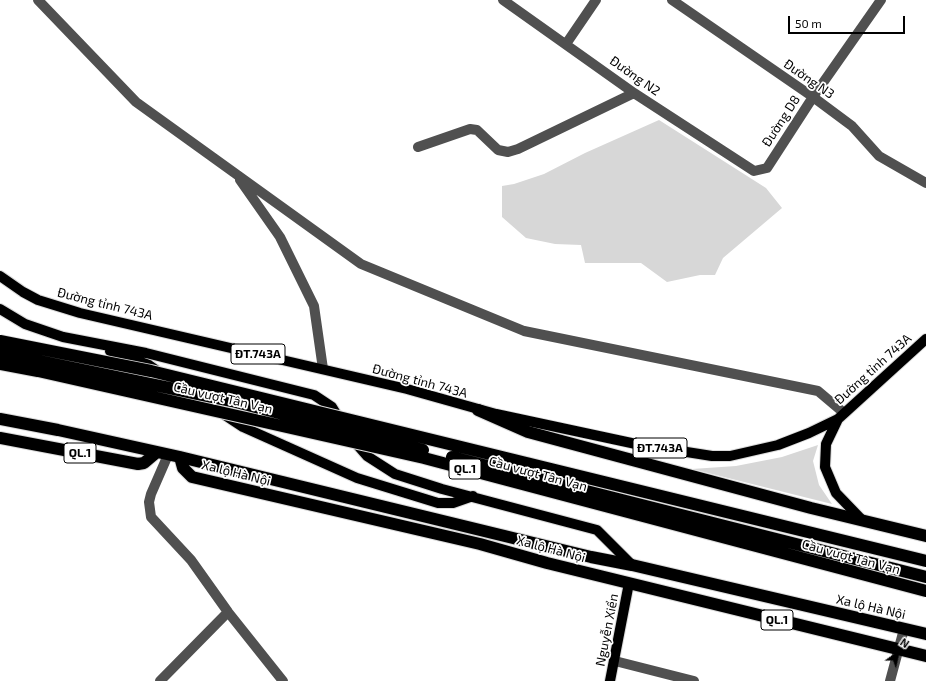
<!DOCTYPE html>
<html>
<head>
<meta charset="utf-8">
<style>
  body { margin:0 }
  #map { position:relative; width:926px; height:681px; overflow:hidden; background:#fff; font-family:"Exo 2",sans-serif }
  canvas { display:block }
  .north { position:absolute; left:878px; top:633px; width:40px; height:40px; -webkit-text-stroke:3px #fff; paint-order:stroke; rotate:34deg; font-size:11px; font-weight:700; line-height:16px; text-align:center; color:#000 }
  .north::after { content:''; display:block; margin:auto; width:14px; height:18px; background:#000; clip-path:polygon(50% 0,100% 100%,50% 72%,0 100%) }
  .scale { position:absolute; left:788px; top:16px; width:117px; height:18px; box-sizing:border-box; border:2px solid #000; border-top:0; padding-left:5px; font-size:12px; line-height:14px; white-space:nowrap; color:#000; -webkit-text-stroke:3px #fff; paint-order:stroke }
</style>
</head>
<body>
<div id="map">
<canvas width="926" height="681"></canvas>
<div class="north">N</div>
<div class="scale">50 m</div>
</div>
<script>
const g = document.querySelector('canvas').getContext('2d');
g.lineJoin = 'round';
function fillPath(path, color) { g.fillStyle = color; g.fill(path, 'evenodd'); }
const shape = rows => new Path2D(rows.map(r => 'M' + r).join(''));
function strokePath(path, color, width, dash) { g.strokeStyle = color; g.lineWidth = width; g.lineCap = dash ? 'butt' : 'round'; g.setLineDash(dash || []); g.stroke(path); }
function label(font, color, halo, rows, align = 'center') {
  g.font = font + ' "Exo 2",sans-serif'; g.lineWidth = 3.5; g.setLineDash([]); g.textBaseline = 'middle'; g.strokeStyle = halo; g.fillStyle = color; for (const [text, x, y, turn = 0] of rows) {
    g.save(); g.translate(x, y); g.rotate((+turn || 0) * Math.PI / 180); g.textAlign = isNaN(turn) ? turn : align; if (halo) g.strokeText(text, 0, 0); g.fillText(text, 0, 0); g.restore();
  }
}
fillPath(shape([
  [659,120,766,188,782,208,723,258,715,275,700,275,667,282,641,263,585,263,581,245,555,244,526,238,502,217,502,186,514,184,544,174,585,153],
  [818,445,813,461,819,485,832,504,692,469,736,466,782,457]
]), '#d7d7d7');
const major = shape([
  [0,276,23,292,38,300,80,313,407,389,496,414,636,444,712,456,730,456,778,445,809,433,838,419,926,339],
  [0,309,25,324,63,337,146,353,314,395,332,407,340,420],
  [110,351,149,365,156,370],
  [193,394,243,427,357,478,438,503,453,503,473,496],
  [838,419,826,444,825,467,836,493,863,521],
  [353,440,367,456,395,474,442,489,597,530,632,565],
  [610,681,629,583]
]);
const highway = shape([
  [478,410,528,432,811,508,926,536],
  [0,419,58,430,180,457,591,557,632,565,926,634],
  [0,438,138,464,144,463,157,452],
  [180,457,183,468,192,477,480,544,547,563,926,656]
]);
strokePath(major, '#dbdbdb', 12);
strokePath(highway, '#dbdbdb', 14);
strokePath(shape([
  [38,0,136,102,361,264,524,331,818,391,844,413],
  [503,0,634,93,754,171,767,168,813,97,881,0],
  [672,0,813,97,852,126,879,156,926,183],
  [566,44,596,0],
  [418,147,470,129,477,130,498,150,508,152,518,149,634,93],
  [240,180,280,237,314,306,323,369],
  [168,455,151,494,149,502,151,517,191,560,228,612,283,681],
  [615,661,694,681],
  [160,681,228,612],
  [890,681,904,629]
]), '#505050', 10);
strokePath(major, '#000', 10);
strokePath(highway, '#000', 12);
const highwayBridge = shape([
  [0,341,151,371,926,561],
  [0,353,232,401,423,450],
  [0,364,38,371,424,458,926,591],
  [452,457,926,577]
]);
strokePath(highwayBridge, '#dbdbdb', 14, []);
strokePath(highwayBridge, '#000', 12);
for (const [x, y, w] of [
  [258,354,54],
  [660,448,54],
  [80,453,32],
  [465,469,32],
  [777,620,32]
]) { const box = new Path2D(); box.roundRect(x - w / 2, y - 10, w, 20, 3); g.fillStyle = '#fff'; g.fill(box); strokePath(box, '#000', 1); }
label('bold 12px', '#000', null, [
  ["ĐT.743A",258,354],
  ["ĐT.743A",660,448],
  ["QL.1",80,453],
  ["QL.1",465,469],
  ["QL.1",777,620]
]);
label('13px', '#000', '#fff', [
  ["Đường N2",635,76,35],
  ["Đường N3",809,79,35],
  ["Đường D8",781,121,-57],
  ["Đường tỉnh 743A",105,304,14],
  ["Đường tỉnh 743A",873,369,-42],
  ["Đường tỉnh 743A",420,381,15],
  ["Cầu vượt Tân Vạn",223,398,13],
  ["Xa lộ Hà Nội",236,473,14],
  ["Cầu vượt Tân Vạn",538,474,15],
  ["Xa lộ Hà Nội",551,549,15],
  ["Cầu vượt Tân Vạn",851,557,15],
  ["Xa lộ Hà Nội",871,607,13],
  ["Nguyễn Xiển",607,630,-79]
]);
</script>
</body>
</html>
